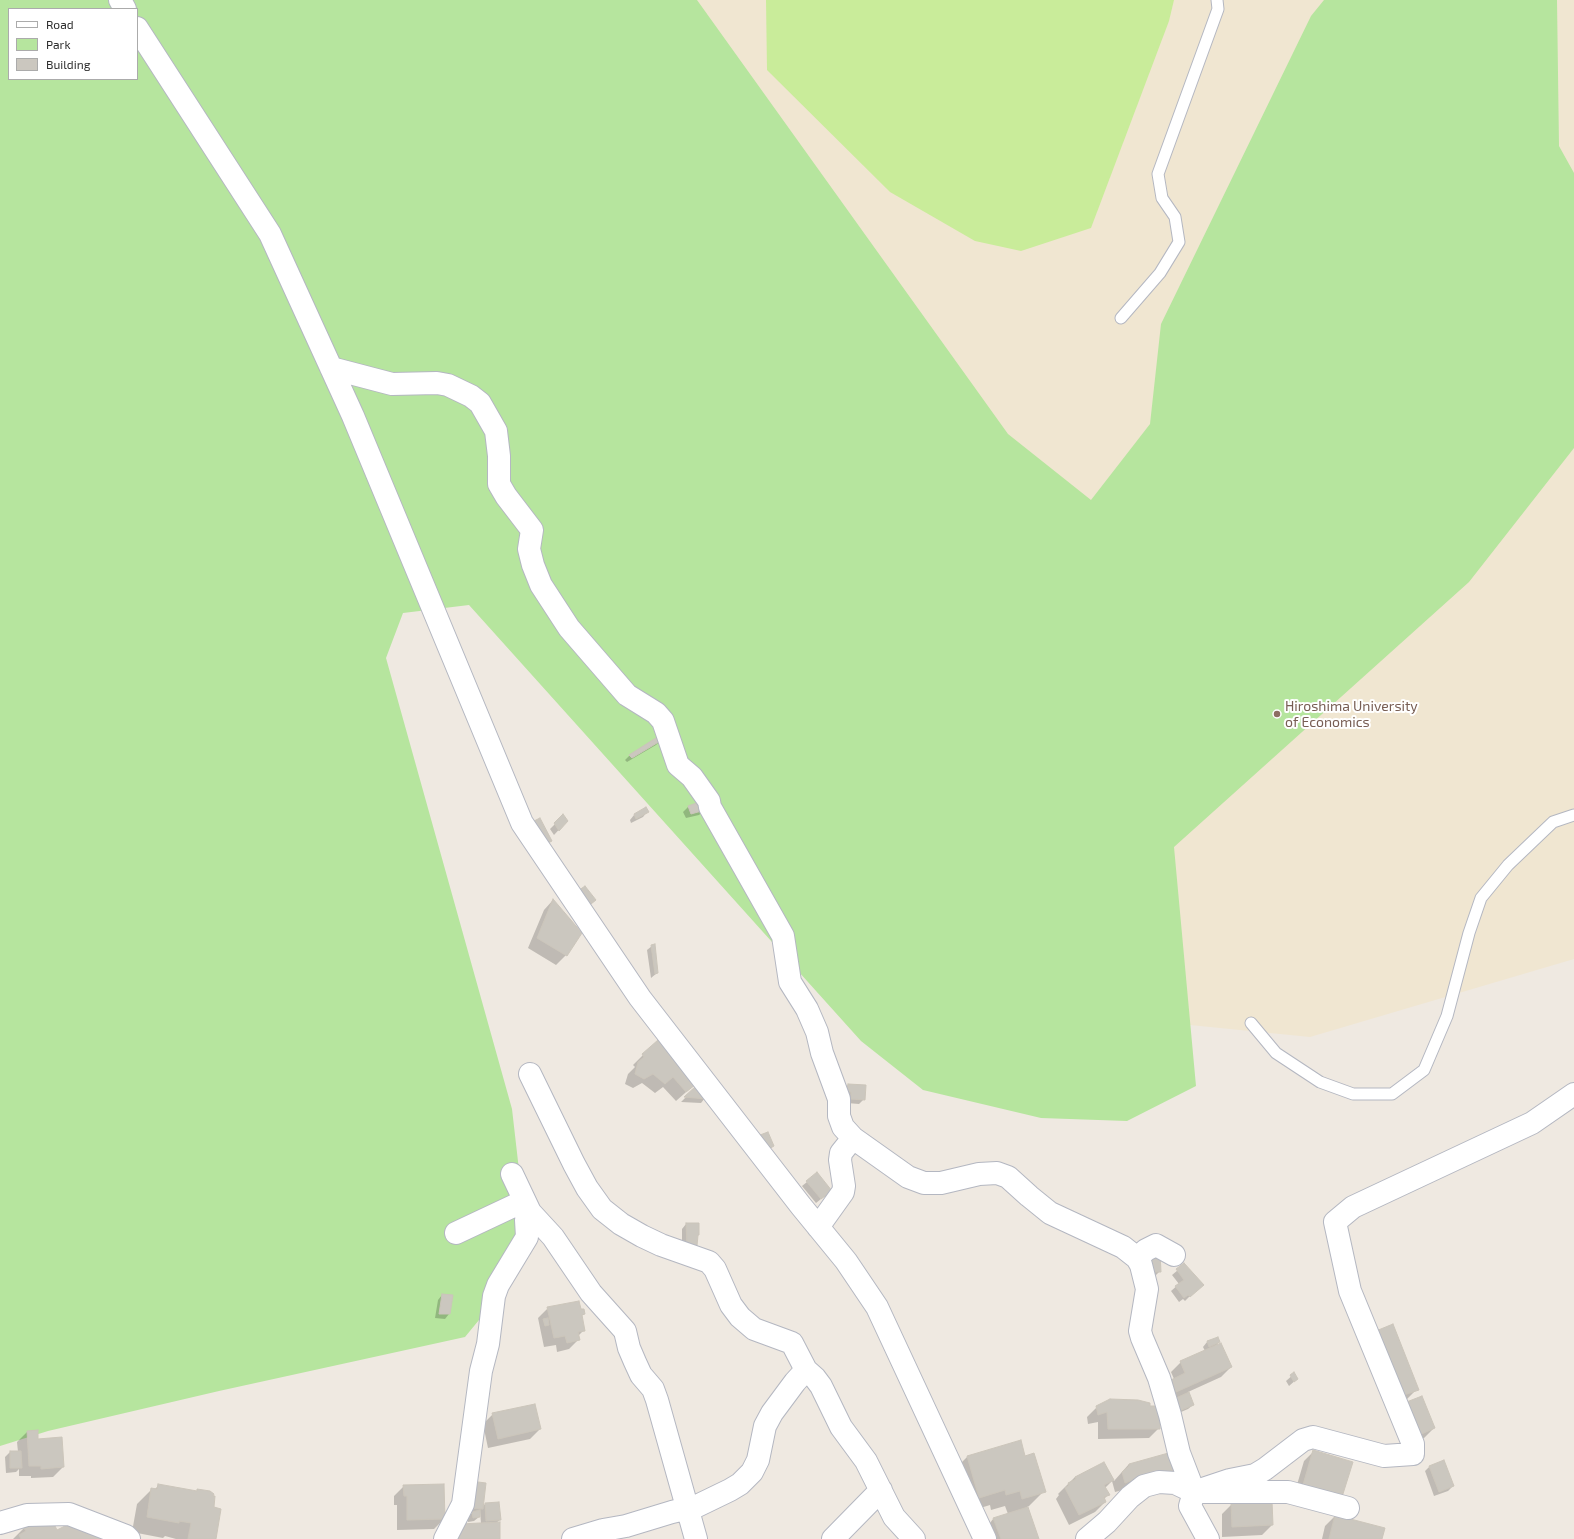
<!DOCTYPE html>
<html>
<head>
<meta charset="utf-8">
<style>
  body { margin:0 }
  #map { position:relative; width:1574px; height:1539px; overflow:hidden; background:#efe9e1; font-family:"Exo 2",sans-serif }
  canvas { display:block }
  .legend { position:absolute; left:8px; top:8px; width:130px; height:72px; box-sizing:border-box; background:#fff; border:1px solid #ababab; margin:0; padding:5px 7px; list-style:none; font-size:12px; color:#2e2e2e }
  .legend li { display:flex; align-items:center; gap:8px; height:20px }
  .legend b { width:20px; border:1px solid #ababab }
</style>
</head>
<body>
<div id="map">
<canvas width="1574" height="1539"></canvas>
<ul class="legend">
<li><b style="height:5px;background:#fff"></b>Road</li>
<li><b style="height:11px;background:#b6e59e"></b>Park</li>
<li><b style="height:11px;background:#cbc7bf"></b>Building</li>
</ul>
</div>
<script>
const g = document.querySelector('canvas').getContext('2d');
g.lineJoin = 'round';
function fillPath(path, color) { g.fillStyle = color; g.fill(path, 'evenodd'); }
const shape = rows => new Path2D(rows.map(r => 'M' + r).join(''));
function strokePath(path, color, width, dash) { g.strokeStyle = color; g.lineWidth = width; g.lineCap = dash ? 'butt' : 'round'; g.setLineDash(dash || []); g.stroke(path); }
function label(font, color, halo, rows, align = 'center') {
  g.font = font + ' "Exo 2",sans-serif'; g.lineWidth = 4; g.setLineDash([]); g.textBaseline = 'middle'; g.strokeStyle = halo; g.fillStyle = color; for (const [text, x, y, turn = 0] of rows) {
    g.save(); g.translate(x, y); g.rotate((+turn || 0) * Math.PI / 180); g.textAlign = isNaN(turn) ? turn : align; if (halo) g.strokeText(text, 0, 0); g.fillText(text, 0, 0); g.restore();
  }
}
fillPath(shape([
  [696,0,1574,0,1574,959,1310,1037,1110,1017]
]), '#f0e6d1');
fillPath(shape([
  [0,0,697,0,1008,434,1091,500,1150,424,1161,324,1311,16,1324,0,1557,0,1559,146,1574,173,1574,448,1469,582,1174,847,1196,1086,1127,1121,1041,1118,923,1090,861,1041,469,605,403,613,386,658,512,1109,523,1205,516,1275,465,1337,219,1391,48,1431,0,1446],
  [9,9,137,9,137,79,9,79]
]), '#b6e59e');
fillPath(shape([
  [766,0,1174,0,1169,21,1091,228,1021,251,975,241,890,192,767,70]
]), '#c9ec9a');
fillPath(shape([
  [661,740,656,745,627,762,625,760,630,755],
  [701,803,704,810,699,815,686,818,683,812,688,807],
  [646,809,647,812,643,817,631,823,630,820,634,815],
  [563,816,567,821,554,835,550,829],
  [553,900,566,955,556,965,528,948,544,910],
  [652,946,657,973,651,978,647,950],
  [643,1055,694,1085,676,1101,663,1087,655,1093,642,1083,633,1088,625,1084,628,1074,635,1067,633,1065],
  [848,1085,864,1099,859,1104,847,1103,843,1089],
  [696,1087,705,1098,701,1103,681,1102],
  [807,1182,826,1195,816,1203,802,1186],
  [686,1224,698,1235,682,1250,682,1229],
  [1145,1258,1160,1271,1155,1276],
  [1184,1265,1202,1284,1185,1301,1183,1299,1179,1302,1171,1291,1179,1284,1172,1275],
  [442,1295,449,1314,445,1319,435,1318,438,1300],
  [548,1308,580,1310,584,1314,581,1316,584,1330,578,1336,579,1339,569,1349,557,1352,556,1345,544,1347,538,1318],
  [1376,1331,1417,1389,1407,1399,1391,1405],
  [1217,1338,1219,1342,1215,1347,1231,1367,1221,1377,1188,1392,1193,1405,1188,1409,1174,1415,1170,1404,1177,1397,1166,1402,1161,1390,1174,1379,1171,1372,1181,1362,1205,1351,1203,1347,1207,1342],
  [1294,1374,1297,1379,1289,1386,1286,1381],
  [1097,1407,1159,1428,1149,1438,1098,1439,1098,1422,1088,1424,1087,1417],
  [493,1414,540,1429,530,1439,488,1448,483,1424],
  [1394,1414,1434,1428,1424,1438,1407,1445],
  [27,1432,37,1440,63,1467,53,1477,31,1478,31,1476,19,1476,19,1469,16,1472,6,1473,5,1457,10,1452,18,1452,17,1442],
  [1314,1451,1351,1462,1294,1495,1304,1461],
  [967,1457,1025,1457,1044,1491,1029,1506,1027,1507,1038,1539,987,1539,985,1523,989,1521,990,1523,993,1519,1008,1514,1005,1506,991,1510,990,1505,964,1513,952,1472],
  [1104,1463,1114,1481,1129,1464,1176,1469,1166,1479,1115,1492,1112,1481,1105,1488,1109,1494,1104,1499,1105,1502,1095,1512,1069,1525,1056,1499,1059,1495,1058,1494,1075,1477],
  [1430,1466,1453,1486,1448,1491,1434,1496,1425,1471],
  [159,1485,196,1492,198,1490,212,1508,215,1539,176,1539,165,1536,163,1538,132,1532,137,1504,152,1489,154,1490],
  [404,1486,444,1519,434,1529,397,1530,397,1505,394,1505,394,1496],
  [466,1487,482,1507,485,1504,498,1503,500,1520,496,1523,499,1539,481,1524,480,1510,479,1511,479,1517,474,1521,468,1522,468,1517,472,1513,464,1512],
  [1232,1504,1272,1525,1262,1535,1222,1537,1222,1514],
  [1335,1516,1381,1539,1322,1539,1325,1526],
  [24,1528,56,1531,101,1539,13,1539]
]), '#0003');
const building = shape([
  [659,736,662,740,632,758,629,755,659,736],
  [702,801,705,810,691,814,688,806,702,801],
  [646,807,649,812,636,819,634,814,646,807],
  [563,814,568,821,559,831,554,823,563,814],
  [540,818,552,841,542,846,530,823,540,818],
  [585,886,596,900,586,908,575,893,585,886],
  [553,899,582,933,567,956,537,938,553,899],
  [655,944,658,973,655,974,651,945,655,944],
  [658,1040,695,1085,686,1092,673,1077,665,1084,653,1074,644,1079,635,1074,638,1062,644,1057,642,1054,658,1040],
  [848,1084,866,1085,865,1100,851,1099,851,1092,847,1092,848,1084],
  [696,1086,706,1099,684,1097,696,1086],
  [768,1132,774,1146,767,1150,760,1135,768,1132],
  [817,1172,832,1191,821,1199,806,1181,817,1172],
  [686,1223,699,1223,699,1235,698,1235,697,1246,687,1246,686,1223],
  [1160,1252,1161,1272,1149,1272,1149,1253,1160,1252],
  [1184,1263,1204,1285,1190,1297,1188,1295,1184,1298,1175,1286,1184,1280,1176,1269,1184,1263],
  [442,1294,453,1295,450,1314,439,1314,442,1294],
  [579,1301,581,1309,584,1309,585,1314,582,1315,585,1331,578,1332,580,1340,567,1343,565,1336,554,1338,547,1307,579,1301],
  [548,1318,549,1325,545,1326,543,1319,548,1318],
  [1393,1324,1419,1390,1401,1396,1376,1331,1393,1324],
  [1218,1337,1220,1342,1209,1347,1207,1341,1218,1337],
  [1221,1343,1232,1367,1176,1392,1171,1380,1185,1373,1180,1361,1221,1343],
  [1294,1372,1298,1379,1294,1382,1290,1375,1294,1372],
  [1189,1392,1194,1405,1179,1411,1174,1399,1189,1392],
  [1422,1396,1435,1428,1417,1436,1404,1403,1422,1396],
  [1110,1399,1138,1400,1150,1403,1150,1406,1160,1406,1160,1429,1108,1429,1107,1412,1098,1415,1096,1406,1110,1399],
  [535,1404,541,1429,498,1439,492,1413,535,1404],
  [38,1430,38,1439,62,1437,64,1467,41,1469,41,1466,29,1466,27,1431,38,1430],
  [1021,1440,1025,1456,1034,1453,1046,1492,1022,1499,1020,1491,1006,1495,1005,1490,979,1498,967,1456,1021,1440],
  [1313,1450,1353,1462,1342,1497,1303,1485,1313,1450],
  [10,1451,21,1451,22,1468,10,1468,10,1451],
  [1172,1452,1177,1469,1134,1482,1133,1480,1125,1483,1122,1472,1129,1466,1129,1464,1172,1452],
  [1444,1460,1454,1486,1439,1492,1429,1466,1444,1460],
  [1104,1462,1114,1480,1104,1485,1110,1495,1104,1497,1106,1502,1079,1515,1065,1488,1069,1485,1068,1483,1076,1479,1075,1477,1104,1462],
  [470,1481,486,1483,483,1509,468,1508,470,1481],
  [158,1484,197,1491,197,1489,210,1491,214,1494,213,1496,215,1496,214,1507,221,1509,216,1539,188,1539,191,1523,179,1521,179,1523,147,1517,151,1488,157,1489,158,1484],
  [444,1484,445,1519,407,1520,407,1496,404,1496,403,1485,444,1484],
  [1272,1501,1273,1525,1232,1527,1231,1503,1272,1501],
  [499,1502,501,1520,486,1521,485,1503,499,1502],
  [1028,1507,1039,1539,1001,1539,993,1518,1028,1507],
  [480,1510,480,1517,473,1518,472,1512,480,1510],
  [1335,1515,1385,1528,1382,1539,1329,1539,1335,1515],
  [51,1518,57,1530,73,1522,98,1531,102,1539,21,1539,19,1535,26,1531,23,1527,51,1518],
  [500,1522,500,1539,456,1539,460,1524,500,1522]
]);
fillPath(building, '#cbc7bf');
strokePath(building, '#cbc5ba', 1);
const service = shape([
  [1121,318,1160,273,1179,242,1175,217,1162,198,1158,174,1218,9,1217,0],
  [1251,1023,1276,1053,1320,1082,1353,1094,1392,1094,1424,1070,1447,1016,1469,933,1481,898,1508,865,1553,822,1574,815]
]);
const minor = shape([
  [120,0,125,9],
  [137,28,270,234,353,416,522,823,640,998,801,1206,846,1261,877,1307,985,1539],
  [331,368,392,384,437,383,448,385,471,396,480,403,496,431,499,456,499,484,506,496,532,530,529,549,533,565,541,585,569,628,627,695,656,713,663,721,678,765,692,777,709,801,710,807,783,936,790,982,807,1009,817,1032,822,1053,839,1099,839,1116,843,1127,853,1138,908,1177,924,1183,941,1183,979,1174,997,1173,1008,1177,1029,1196,1050,1213,1123,1247,1137,1258,1141,1265,1147,1289,1140,1331,1142,1338,1159,1378,1170,1415,1179,1453,1194,1492,1190,1506,1208,1539],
  [530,1074,574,1164,587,1188,602,1209,621,1224,642,1236,661,1245,709,1262,715,1269,731,1305,740,1317,754,1329,792,1343,806,1370,815,1378,821,1386,841,1427,866,1461,894,1517,914,1539],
  [512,1174,530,1212,553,1237,591,1293,625,1331,629,1348,635,1362,641,1375,653,1389,657,1400,696,1539],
  [818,1227,843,1192,844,1186,840,1160,841,1153,853,1138],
  [456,1233,524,1201],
  [1137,1258,1146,1250,1156,1245,1174,1255],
  [1194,1492,1230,1480,1255,1475,1265,1469,1303,1440,1313,1437,1384,1456,1413,1454,1413,1444,1350,1291,1335,1222,1353,1207,1532,1123,1574,1094],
  [0,1523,27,1515,69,1514,126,1536,129,1539],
  [445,1539,463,1504,481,1371,488,1344,494,1296,498,1285,527,1237,526,1220,530,1212],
  [573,1539,603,1530,626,1526,672,1512,697,1506,730,1490,740,1484,752,1472,758,1460,765,1426,772,1413,795,1382,806,1370],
  [833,1539,881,1490],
  [1087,1539,1107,1522,1130,1497,1144,1486,1159,1482,1175,1483,1194,1492,1288,1492,1348,1508]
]);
strokePath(service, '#b4b7c1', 13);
strokePath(minor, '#b4b7c1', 24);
strokePath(service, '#fff', 11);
strokePath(minor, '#fff', 22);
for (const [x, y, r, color] of [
  [1277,714,4,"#8d6e63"]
]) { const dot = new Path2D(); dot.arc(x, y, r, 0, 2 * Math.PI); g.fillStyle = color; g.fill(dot); strokePath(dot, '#fff', 1.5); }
label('14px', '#785e54', '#fff', [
  ["Hiroshima University",1285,706],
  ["of Economics",1285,722]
], 'left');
</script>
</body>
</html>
